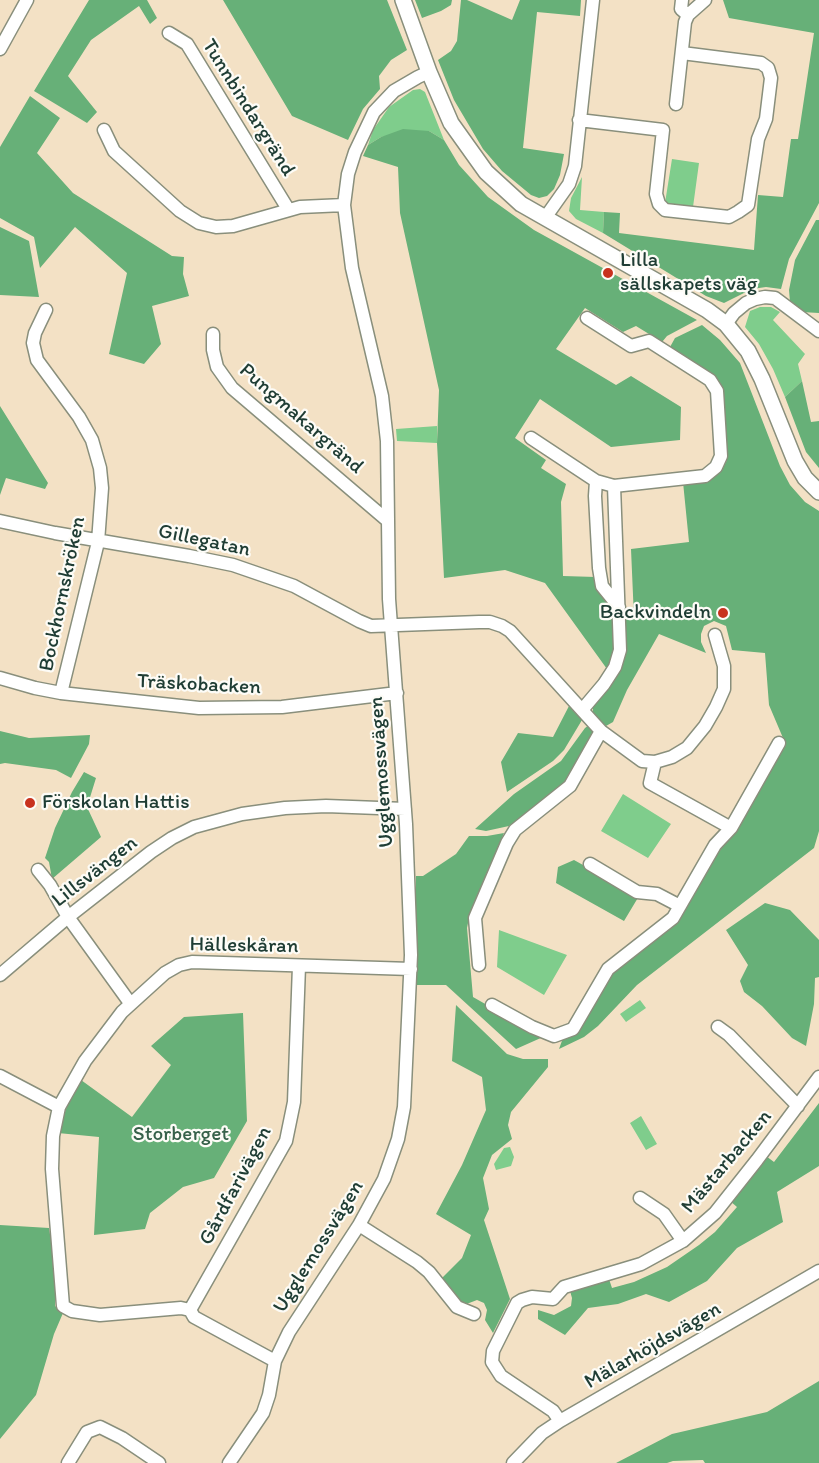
<!DOCTYPE html>
<html>
<head>
<meta charset="utf-8">
<style>
  body { margin:0 }
  canvas { display:block; background:#f3e1c5 }
</style>
</head>
<body>
<canvas width="819" height="1463"></canvas>
<script>
const g = document.querySelector('canvas').getContext('2d');
g.lineJoin = 'round';
function fillPath(path, color) { g.fillStyle = color; g.fill(path, 'evenodd'); }
const shape = rows => new Path2D(rows.map(r => 'M' + r).join(''));
function strokePath(path, color, width, dash) { g.strokeStyle = color; g.lineWidth = width; g.lineCap = dash ? 'butt' : 'round'; g.setLineDash(dash || []); g.stroke(path); }
function label(font, color, halo, rows, align = 'center') {
  g.font = font + ' Itim,sans-serif'; g.lineWidth = 4.5; g.setLineDash([]); g.textBaseline = 'middle'; g.strokeStyle = halo; g.fillStyle = color; for (const [text, x, y, turn = 0] of rows) {
    g.save(); g.translate(x, y); g.rotate((+turn || 0) * Math.PI / 180); g.textAlign = isNaN(turn) ? turn : align; if (halo) g.strokeText(text, 0, 0); g.fillText(text, 0, 0); g.restore();
  }
}
fillPath(shape([
  [420,89,425,92,444,140,429,131,381,137,368,145,373,130,389,107,413,90],
  [672,159,699,163,693,207,665,203],
  [582,177,580,210,604,212,603,233,576,219,569,211,571,198],
  [760,307,771,307,780,312,773,320,805,354,798,364,802,381,785,397,773,369,759,344,745,327,750,311],
  [437,426,437,443,397,441,396,429],
  [623,794,671,824,648,858,601,831],
  [499,930,567,955,544,995,497,967],
  [640,1000,646,1008,626,1022,620,1014],
  [641,1116,657,1144,646,1150,630,1123],
  [510,1147,514,1157,511,1166,496,1170,494,1164,504,1148]
]), '#7fcd8c');
fillPath(shape([
  [89,0,147,0,157,18,150,24,139,6,91,40,68,76,97,112,87,123,34,91],
  [223,0,387,0,407,50,391,60,379,76,380,89,363,109,348,140,292,116],
  [415,0,452,0,451,5,441,11,422,18],
  [461,0,467,0,512,20,520,0,581,0,580,16,537,12,523,148,564,154,560,175,554,189,547,196,539,198,531,195,502,171,483,149,454,100,438,60,451,51,457,41],
  [723,0,819,0,819,203,789,259,781,289,766,287,752,289,724,303,706,296,603,233,604,212,620,213,619,233,754,250,758,195,783,197,791,139,798,139,814,33,729,18],
  [30,96,60,118,37,153,73,193,172,256,184,257,183,274,189,296,152,306,161,344,144,364,109,354,127,273,75,227,40,268,34,237,0,218,0,147],
  [403,129,429,131,444,140,459,165,488,197,534,230,697,320,667,336,662,342,636,326,623,332,585,308,556,349,616,385,631,376,681,407,680,440,611,447,540,399,515,438,546,460,541,468,566,484,561,502,563,576,596,577,613,606,614,656,607,669,545,583,505,570,444,578,437,443,439,390,400,213,398,167,363,156,368,145,381,137],
  [816,220,819,220,819,313,801,312,790,302,789,290,795,260],
  [0,227,29,241,39,297,0,295],
  [702,325,720,340,740,363,780,466,790,485,805,502,819,511,819,831,814,848,637,985,598,1026,584,1037,559,1049,563,1038,612,972,672,926,718,851,736,830,786,745,769,705,765,653,732,650,726,626,714,621,704,626,701,634,701,642,706,653,659,634,627,690,613,722,606,726,593,713,593,706,620,667,624,619,634,618,631,549,689,542,683,482,709,479,722,470,727,460,723,394,719,382,712,374,670,347,675,338],
  [802,381,811,422,819,421,819,468,806,452,785,397],
  [0,406,48,483,45,489,6,478,0,495],
  [569,706,582,720,564,750,553,761,507,792,501,762,518,733,553,737],
  [589,725,595,731,570,776,556,791,509,826,486,831,475,829,514,794,561,761,585,728],
  [0,731,29,738,90,735,89,744,71,778,56,770,5,763,0,764],
  [84,772,96,778,87,807,101,837,52,879,49,862,45,858,55,828,72,792],
  [504,833,469,918,467,928,473,997,543,1037,516,1049,446,985,415,985,416,876,423,876,456,854,469,836,487,836],
  [574,860,639,896,624,921,556,883,558,867],
  [765,903,790,910,819,940,819,977,815,978,814,1004,806,1046,792,1038,762,1006,744,992,740,981,748,965,726,930],
  [456,1005,507,1054,523,1059,548,1059,548,1067,511,1112,508,1125,512,1139,492,1155,483,1178,489,1209,484,1220,510,1299,493,1333,485,1320,487,1310,484,1303,477,1300,464,1305,441,1279,462,1258,471,1235,436,1214,462,1165,486,1110,482,1077,452,1061],
  [243,1013,247,1121,214,1178,183,1187,150,1213,145,1229,94,1235,99,1137,58,1133,67,1106,81,1080,132,1117,171,1065,151,1046,184,1017],
  [819,1103,819,1166,777,1192,783,1222,737,1248,707,1281,669,1302,646,1294,618,1304,588,1308,565,1335,538,1319,538,1310,554,1315,571,1306,572,1298,570,1291,609,1279,612,1288,634,1282,667,1267,699,1245,715,1232,737,1207,730,1201,766,1156,774,1162],
  [0,1225,49,1228,55,1265,55,1306,63,1313,54,1334,36,1395,0,1439],
  [819,1381,819,1463,705,1463,703,1460,673,1461,667,1463,616,1463,672,1434,767,1412]
]), '#67b078');
const minor = shape([
  [682,0,681,9,688,15],
  [169,33,187,44,288,209],
  [0,49,27,0],
  [676,104,685,22,688,15,705,0],
  [579,120,663,130,656,194,659,204,665,210,729,217,738,212,748,205,758,139,766,119,771,78,768,68,761,63,682,53],
  [104,130,114,151,180,211,199,223,216,227,233,226,300,207,344,205],
  [545,218,569,184,575,166,593,0],
  [46,310,35,333,33,343,37,360,79,417,92,440,100,468,102,488,98,542,61,693],
  [726,324,734,313,746,303,755,299,765,297,775,298,819,331],
  [213,334,213,350,217,367,232,388,388,521],
  [531,438,596,481,614,486,705,476,716,467,721,456,717,391,710,380,649,341,631,346,587,318],
  [596,481,595,496,599,568,602,586,619,607],
  [0,521,55,533,189,556,233,565,294,586,359,621,371,626,479,622,490,622,502,626,510,631,601,731,642,761,655,762,672,757,687,748,705,726,716,707,724,689,724,666,715,635],
  [0,678,35,688,61,693,199,708,282,707,397,693],
  [582,710,604,684,615,667,620,650,614,486],
  [655,762,650,783,731,828],
  [590,864,637,892,657,894,680,906],
  [38,870,50,885,68,917,130,1003],
  [479,965,475,918,507,843,515,830,570,786,601,731],
  [0,975,68,917,151,852,172,838,194,827,242,814,285,808,326,806,405,809],
  [492,1005,532,1027,554,1036,573,1029,608,969,673,918,715,845,731,828,779,743],
  [718,1027,729,1035,798,1106],
  [0,1076,59,1107],
  [640,1198,664,1214,683,1241],
  [359,1225,417,1262,429,1272,457,1307,474,1314],
  [190,1310,286,1141,294,1102,299,966],
  [275,1361,194,1317,190,1310,181,1308,100,1315,72,1311,63,1306,52,1169,53,1136,59,1107,85,1061,122,1012,165,973,179,965,192,962,411,969],
  [560,1421,553,1411,501,1376,492,1362,493,1351,517,1303,522,1300,532,1297,553,1299,564,1287,641,1264,683,1241,715,1213,757,1160,819,1077],
  [68,1463,87,1432,100,1427,122,1438,159,1463],
  [229,1463,263,1413,269,1395,275,1361,289,1332,359,1225,384,1179,398,1139,404,1107,411,955,406,824,389,599,387,441,382,396,352,268,344,205,348,174,355,152,374,112,394,91,418,77,429,72],
  [513,1463,542,1433,560,1421,819,1271]
]);
const tertiary = shape([
  [403,0,429,72,451,123,486,172,521,204,707,310,726,324,748,351,762,379,795,461,805,478,819,492]
]);
strokePath(minor, '#898f7c', 15);
strokePath(tertiary, '#898f7c', 18);
strokePath(minor, '#fff', 12);
strokePath(tertiary, '#fff', 15);
for (const [x, y, r, color] of [
  [608,273,6,"#c8321e"],
  [723,613,6,"#c8321e"],
  [30,803,6,"#c8321e"]
]) { const dot = new Path2D(); dot.arc(x, y, r, 0, 2 * Math.PI); g.fillStyle = color; g.fill(dot); strokePath(dot, '#fdfcf7', 2); }
label('21px', '#1f3d34', '#fdfcf7', [
  ["Tunnbindargränd",248,108,58],
  ["Pungmakargränd",301,419,41],
  ["Gillegatan",204,541,12],
  ["Bockhornskröken",63,594,-78],
  ["Träskobacken",199,685,3],
  ["Ugglemossvägen",382,772,-94],
  ["Lillsvängen",95,872,-38],
  ["Hälleskåran",244,946,1],
  ["Mästarbacken",727,1162,-50],
  ["Gårdfarivägen",236,1186,-62],
  ["Ugglemossvägen",319,1247,-58],
  ["Mälarhöjdsvägen",653,1346,-30]
]);
label('21px', '#1f3d34', '#fdfcf7', [
  ["Lilla",620,261],
  ["sällskapets väg",620,285],
  ["Backvindeln",711,613,"right"],
  ["Förskolan Hattis",42,803]
], 'left');
label('21px', '#37614a', '#fdfcf7', [
  ["Storberget",181,1135]
]);
</script>
</body>
</html>
